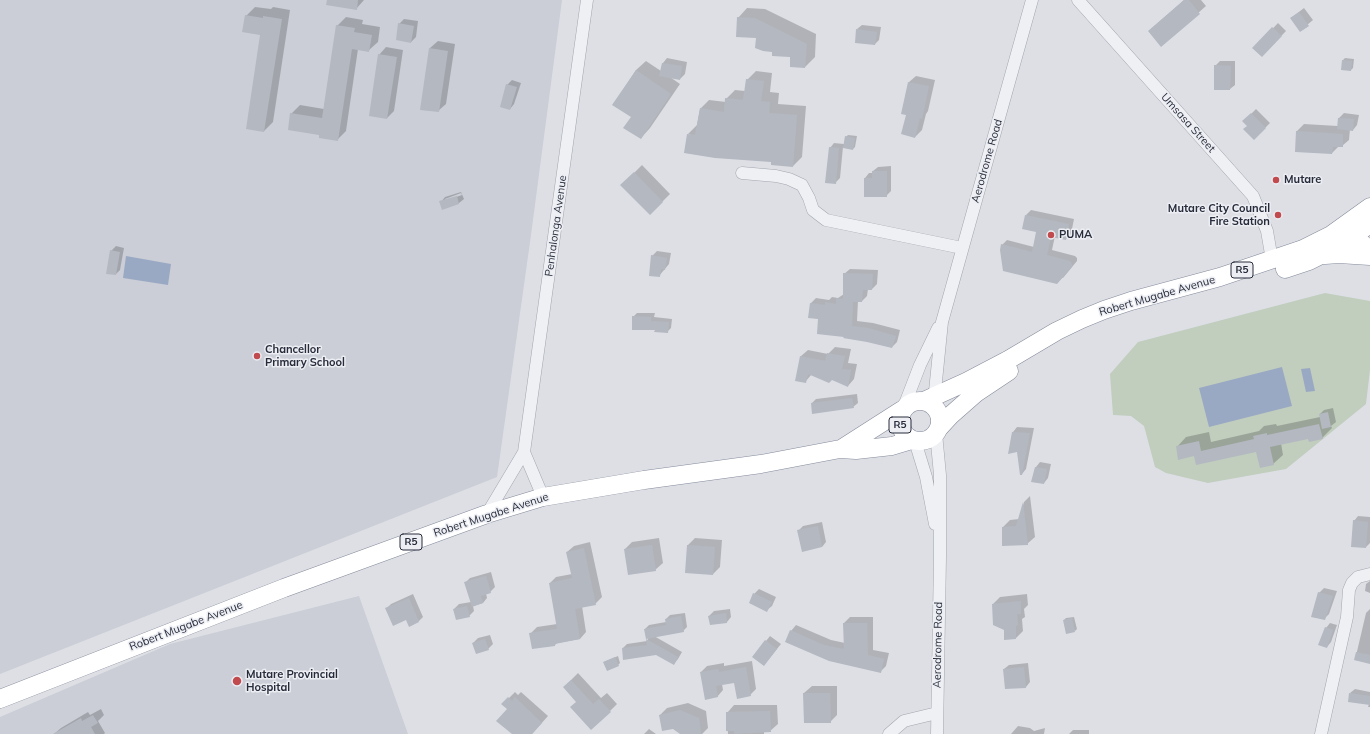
<!DOCTYPE html>
<html>
<head>
<meta charset="utf-8">
<style>
  body { margin:0 }
  canvas { display:block; background:#dddfe5 }
</style>
</head>
<body>
<canvas width="1370" height="734"></canvas>
<script>
const g = document.querySelector('canvas').getContext('2d');
g.lineJoin = 'round';
function fillPath(path, color) { g.fillStyle = color; g.fill(path, 'evenodd'); }
const shape = rows => new Path2D(rows.map(r => 'M' + r).join(''));
function strokePath(path, color, width, dash) { g.strokeStyle = color; g.lineWidth = width; g.lineCap = dash ? 'butt' : 'round'; g.setLineDash(dash || []); g.stroke(path); }
function label(font, color, halo, rows, align = 'center') {
  g.font = font + ' Mulish,sans-serif'; g.lineWidth = 3; g.setLineDash([]); g.textBaseline = 'middle'; g.strokeStyle = halo; g.fillStyle = color; for (const [text, x, y, turn = 0] of rows) {
    g.save(); g.translate(x, y); g.rotate((+turn || 0) * Math.PI / 180); g.textAlign = isNaN(turn) ? turn : align; if (halo) g.strokeText(text, 0, 0); g.fillText(text, 0, 0); g.restore();
  }
}
fillPath(shape([
  [0,0,562,0,531,235,497,477,0,674],
  [359,596,408,734,0,734,0,717,170,644]
]), '#cbced6');
fillPath(shape([
  [1325,293,1370,301,1370,370,1366,404,1286,469,1208,483,1166,473,1155,467,1144,426,1131,416,1113,415,1110,374,1138,342]
]), '#c1cebe');
fillPath(shape([
  [126,256,171,264,168,285,123,278],
  [1282,367,1292,406,1209,427,1199,388],
  [1310,368,1315,391,1306,392,1301,369]
]), '#9aa9c3');
fillPath(shape([
  [340,0,364,0,356,9],
  [1184,0,1201,0,1206,6,1161,46,1149,31],
  [255,7,271,9,273,7,290,10,273,122,264,131,261,34,246,16],
  [747,8,765,9,816,34,815,57,805,67,791,56,773,51,757,37,738,18],
  [1304,8,1313,20,1300,31,1291,18],
  [346,17,363,20,362,24,380,27,378,42,369,50,358,49,346,131,337,140,321,134,291,114,300,105,324,109,337,26],
  [404,19,418,21,416,37,411,42,399,24],
  [1278,23,1286,31,1262,56,1254,48],
  [862,25,881,27,879,40,875,44,857,29],
  [438,41,455,44,446,104,438,111,421,109,430,48],
  [386,47,403,50,394,111,387,118,379,55],
  [667,58,687,62,685,74,680,79,670,77,680,84,650,128,641,138,632,116,614,104,636,70,646,61,661,71,663,63],
  [1345,58,1354,59,1353,68,1351,70,1342,69,1343,60],
  [1220,61,1235,61,1235,85,1230,89,1215,89,1215,66],
  [756,71,772,73,770,92,779,93,778,104,806,106,802,157,793,166,772,162,688,134,697,125,700,109,709,100,726,102,726,99,735,90,745,91,747,80],
  [916,76,935,80,928,111,926,114,922,130,915,137,907,114,902,113,909,82],
  [512,80,521,83,514,104,510,109,507,85],
  [1256,109,1270,123,1254,139,1248,126,1244,121],
  [1344,113,1359,115,1357,125,1353,130,1350,129,1349,140,1342,146,1339,146,1332,153,1296,151,1297,131,1304,124,1338,126,1339,118],
  [848,135,857,136,855,147,853,149,843,147,840,178,835,183,830,148,834,143,844,144,846,137],
  [642,165,670,194,650,214,622,185],
  [891,166,891,191,886,196,865,196,865,178,869,173,873,173,873,171,878,167],
  [461,192,464,199,459,203,443,208,441,202,445,197],
  [461,193,462,195,445,201,445,199],
  [1031,210,1074,219,1071,234,1066,239,1055,236,1052,250,1075,256,1077,258,1077,261,1063,278,1002,245,1007,240,1034,247,1037,232,1026,215],
  [116,246,124,248,120,270,116,274,111,251],
  [657,251,671,253,669,264,659,276,652,256],
  [850,269,878,270,877,284,872,289,868,289,867,296,862,301,858,301,857,321,873,323,900,330,897,342,892,347,819,319,809,317,811,303,816,298,829,300,832,297,838,298,844,294,844,274],
  [637,313,655,313,654,317,672,319,671,328,667,332,656,329,633,317],
  [835,347,851,349,848,363,857,364,854,379,848,386,832,379,812,374,805,382,801,356,808,350,828,354],
  [857,394,858,403,853,407,812,403,816,399],
  [1333,408,1336,422,1331,426,1332,428,1322,438,1309,437,1281,443,1283,455,1273,464,1257,451,1195,455,1177,447,1186,437,1209,432,1211,442,1259,431,1264,426,1276,424,1277,426,1320,417,1320,414,1324,410],
  [1017,427,1034,428,1026,469,1022,474,1018,451,1013,432],
  [1040,462,1051,464,1048,478,1044,483,1032,481,1036,467],
  [1030,496,1035,537,1027,544,1003,527,1010,520,1019,519,1024,502],
  [1358,516,1370,517,1370,543,1366,547,1354,521],
  [822,522,826,542,822,547,798,531,803,526],
  [659,538,663,563,655,570,625,549,632,542],
  [695,538,722,540,720,567,713,574,686,572,688,545],
  [590,542,602,597,595,604,582,606,586,632,580,639,557,643,555,645,530,634,537,627,557,624,550,583,556,577,572,574,567,552,574,546],
  [491,572,495,587,490,592,486,593,487,598,483,603,473,606,474,611,469,616,454,609,459,604,471,602,466,582,470,578],
  [1370,581,1370,593,1365,591,1366,584],
  [1324,588,1337,591,1329,614,1325,618,1319,593],
  [759,589,776,597,772,606,767,610,754,594],
  [413,594,423,617,419,621,406,619,387,608,391,604],
  [1027,594,1028,605,1024,609,1025,617,1022,619,1023,631,1016,638,1005,630,993,604,1000,597],
  [730,609,731,617,727,622,709,616,714,611],
  [1370,609,1370,663,1355,660,1366,613],
  [685,613,687,627,683,631,654,636,682,652,678,659,674,664,656,654,623,648,627,644,647,641,649,637,645,629,649,625,666,622,666,619,670,615],
  [850,617,873,617,873,650,889,653,886,666,880,672,791,631,796,625,831,640,845,643,844,623],
  [1074,617,1077,629,1075,631,1064,620,1066,618],
  [1330,623,1337,625,1331,642,1327,647,1326,628],
  [490,635,493,644,488,649,473,643,478,638],
  [770,636,781,644,768,660,766,641],
  [618,656,620,663,618,665,604,662],
  [752,661,756,689,750,695,735,681,722,684,723,690,717,697,701,672,707,666,724,663,724,666],
  [1028,663,1030,682,1026,687,1004,669,1009,665],
  [578,673,601,698,607,693,617,704,610,711,577,701,564,687],
  [812,686,837,686,837,715,830,722,804,693],
  [1355,689,1370,692,1370,707,1368,707,1369,704,1350,693],
  [515,692,518,695,521,692,548,716,532,734,514,734,508,709,503,704],
  [688,703,706,711,708,728,702,734,682,734,660,715,667,708],
  [734,705,777,705,778,724,770,731,764,731,764,734,728,734,727,713],
  [101,709,104,715,98,721,105,733,104,734,54,734,61,728,88,712,90,715],
  [1018,726,1030,728,1034,731,1045,728,1044,734,1011,734],
  [649,729,656,734,644,734],
  [1073,730,1089,730,1089,734,1069,734]
]), '#0003');
fillPath(shape([
  [327,0,358,0,357,10,326,5],
  [1184,0,1189,0,1200,14,1161,47,1148,31],
  [1299,12,1309,26,1300,32,1290,18],
  [245,15,263,18,263,16,282,19,264,132,246,129,260,35,242,32],
  [737,17,755,18,807,44,805,68,790,67,790,57,772,56,772,52,763,51,755,48,756,38,736,37],
  [398,23,414,26,411,43,396,40],
  [336,25,355,28,354,32,372,35,369,52,352,49,338,141,319,138,319,135,288,130,290,113,322,118],
  [1272,27,1282,36,1262,57,1252,48],
  [856,29,877,32,875,45,855,43],
  [429,48,448,51,439,112,420,110],
  [378,54,397,57,387,119,369,116],
  [1342,60,1352,61,1351,71,1341,70],
  [662,63,682,66,680,80,659,76],
  [1214,65,1231,66,1230,90,1214,90],
  [636,70,671,94,641,139,623,128,631,117,612,105],
  [746,79,764,81,761,101,770,102,769,113,797,115,793,167,771,165,771,162,715,158,684,153,687,134,695,135,700,108,724,112,725,98,743,100],
  [908,82,929,86,922,119,920,118,915,138,901,134,906,115,901,114],
  [506,84,517,87,510,110,500,107],
  [1251,113,1266,128,1254,140,1243,129,1247,126,1242,121],
  [1338,118,1354,119,1353,131,1337,129],
  [1296,131,1343,134,1343,147,1333,147,1332,154,1295,152],
  [845,136,855,138,853,150,843,148],
  [829,147,839,148,836,184,825,183],
  [872,171,887,171,887,197,864,197,864,178,872,178],
  [634,172,663,202,650,215,620,185],
  [457,196,459,204,442,210,439,201],
  [1025,215,1069,224,1066,240,1051,237,1047,255,1070,261,1072,264,1072,267,1057,284,1003,271,1000,250,1001,244,1032,252,1036,232,1022,229],
  [110,250,120,252,116,275,106,274],
  [651,255,667,258,665,270,661,269,660,277,649,276],
  [843,273,873,274,872,290,863,290,862,302,853,302,852,326,868,328,896,336,892,348,867,342,843,338,844,337,817,334,818,319,808,318,810,303,825,305,825,302,836,304,836,298,843,299],
  [632,316,651,317,651,321,669,322,668,333,654,332,655,330,632,330],
  [827,353,845,356,842,369,851,370,848,387,832,380,829,383,808,374,806,383,795,381,800,356,825,361],
  [852,398,854,408,812,414,811,403],
  [1328,412,1331,427,1322,429,1319,414],
  [1319,424,1323,439,1309,442,1308,439,1270,447,1274,465,1260,468,1256,452,1196,465,1194,456,1178,460,1176,446,1199,441,1201,451,1254,439,1253,436,1267,433,1267,435],
  [1012,432,1030,433,1022,475,1020,475,1017,452,1008,454],
  [1035,467,1047,469,1044,484,1031,482],
  [1023,502,1028,545,1002,546,1002,527,1016,526],
  [1353,520,1368,522,1366,548,1351,547],
  [818,526,822,547,802,552,797,530],
  [652,545,656,571,628,575,624,549],
  [687,545,715,547,713,575,685,573],
  [584,548,596,605,575,609,580,639,555,644,555,646,532,649,529,633,557,629,549,583,572,578,566,552],
  [486,576,491,593,481,596,483,603,472,607,464,582],
  [1318,592,1333,596,1325,620,1311,617],
  [753,593,772,602,767,612,749,603],
  [409,598,419,622,409,627,406,620,393,626,385,608],
  [1021,601,1021,614,1017,614,1018,625,1016,626,1016,639,1004,640,1004,630,993,625,992,604],
  [467,606,470,617,456,620,453,609],
  [726,613,727,623,710,625,708,616],
  [681,616,684,632,646,639,644,629,666,625,665,619],
  [1072,618,1075,632,1066,634,1063,620],
  [843,623,867,623,868,655,884,659,881,673,829,661,785,642,790,630,824,645,844,649],
  [1325,627,1333,630,1327,648,1318,645],
  [485,639,489,650,476,654,472,643],
  [646,639,678,657,674,665,656,655,623,660,622,648,647,645],
  [765,640,777,649,764,666,752,657],
  [1356,652,1370,655,1370,664,1354,660],
  [615,657,619,666,607,671,603,662],
  [746,667,751,696,737,699,734,683,716,686,718,697,705,700,700,672,718,669,719,672],
  [1024,667,1026,688,1005,689,1003,669],
  [571,680,593,704,599,699,611,712,591,730,570,707,576,702,563,687],
  [803,693,830,693,831,723,804,723],
  [1349,693,1370,696,1370,705,1348,702],
  [508,697,512,701,515,697,542,723,532,734,512,734,496,721,507,709,501,704],
  [680,710,699,718,701,734,680,734,673,729,662,731,659,715],
  [770,711,771,732,734,734,734,731,726,731,726,712],
  [93,715,98,723,91,727,95,734,53,734,81,718,82,721]
]), '#b4b8c1');
const minor = shape([
  [1078,0,1253,196,1267,231,1272,260],
  [742,173,776,176,789,179,802,185,809,198,813,210,826,220,962,248],
  [934,401,942,322,1032,0],
  [903,409,920,365,938,328],
  [936,433,940,475,940,557,937,734],
  [915,441,926,477,935,524],
  [524,452,543,497],
  [487,514,524,452,587,0],
  [889,734,904,721,937,713],
  [1321,734,1347,617,1349,590,1352,583,1358,577,1370,574]
]);
const major = shape([
  [1346,226,1355,236,1370,249]
]);
const highway = shape([
  [1325,255,1339,254,1370,256],
  [1285,269,1309,261,1339,246,1370,224],
  '900 421a20 20 0 1 1 40 0a20 20 0 1 1-40 0Z',
  [924,401,966,382,1008,360,1057,331,1082,319,1104,310,1131,301,1220,277,1303,249,1331,235,1370,207],
  [939,428,951,415,976,393,1009,371],
  [841,449,902,410],
  [0,699,284,588,487,514,543,497,644,480,761,464,840,449,856,450,892,446,912,440]
]);
strokePath(minor, '#a3a6ae', 13);
strokePath(major, '#9da2b0', 17);
strokePath(highway, '#858b9a', 19);
strokePath(minor, '#eff0f4', 12);
strokePath(major, '#fff', 16);
strokePath(highway, '#fff', 18);
for (const [x, y, r, color] of [
  [1276,180,4,"#c14a4f"],
  [1278,215,4,"#c14a4f"],
  [1051,235,4,"#c14a4f"],
  [257,356,4,"#c14a4f"],
  [237,681,5,"#c14a4f"]
]) { const dot = new Path2D(); dot.arc(x, y, r, 0, 2 * Math.PI); g.fillStyle = color; g.fill(dot); strokePath(dot, '#eceef3', 1.5); }
for (const [x, y, w] of [
  [1242,270,22],
  [900,425,22],
  [411,542,22]
]) { const box = new Path2D(); box.roundRect(x - w / 2, y - 8, w, 16, 3); g.fillStyle = '#eceef3'; g.fill(box); strokePath(box, '#282c3a', 1); }
label('bold 10px', '#282c3a', null, [
  ["R5",1242,270],
  ["R5",900,425],
  ["R5",411,542]
]);
label('11px', '#282c3a', '#eceef3', [
  ["Umsasa Street",1188,123,48],
  ["Aerodrome Road",987,161,-74],
  ["Penhalonga Avenue",556,226,-82],
  ["Robert Mugabe Avenue",1157,296,-16],
  ["Robert Mugabe Avenue",491,515,-18],
  ["Robert Mugabe Avenue",186,626,-21],
  ["Aerodrome Road",938,645,-89]
]);
label('bold 11px', '#282c3a', '#eceef3', [
  ["Mutare",1284,180],
  ["Mutare City Council",1270,209,"right"],
  ["Fire Station",1270,222,"right"],
  ["PUMA",1059,235],
  ["Chancellor",265,350],
  ["Primary School",265,363],
  ["Mutare Provincial",246,675],
  ["Hospital",246,688]
], 'left');
</script>
</body>
</html>
